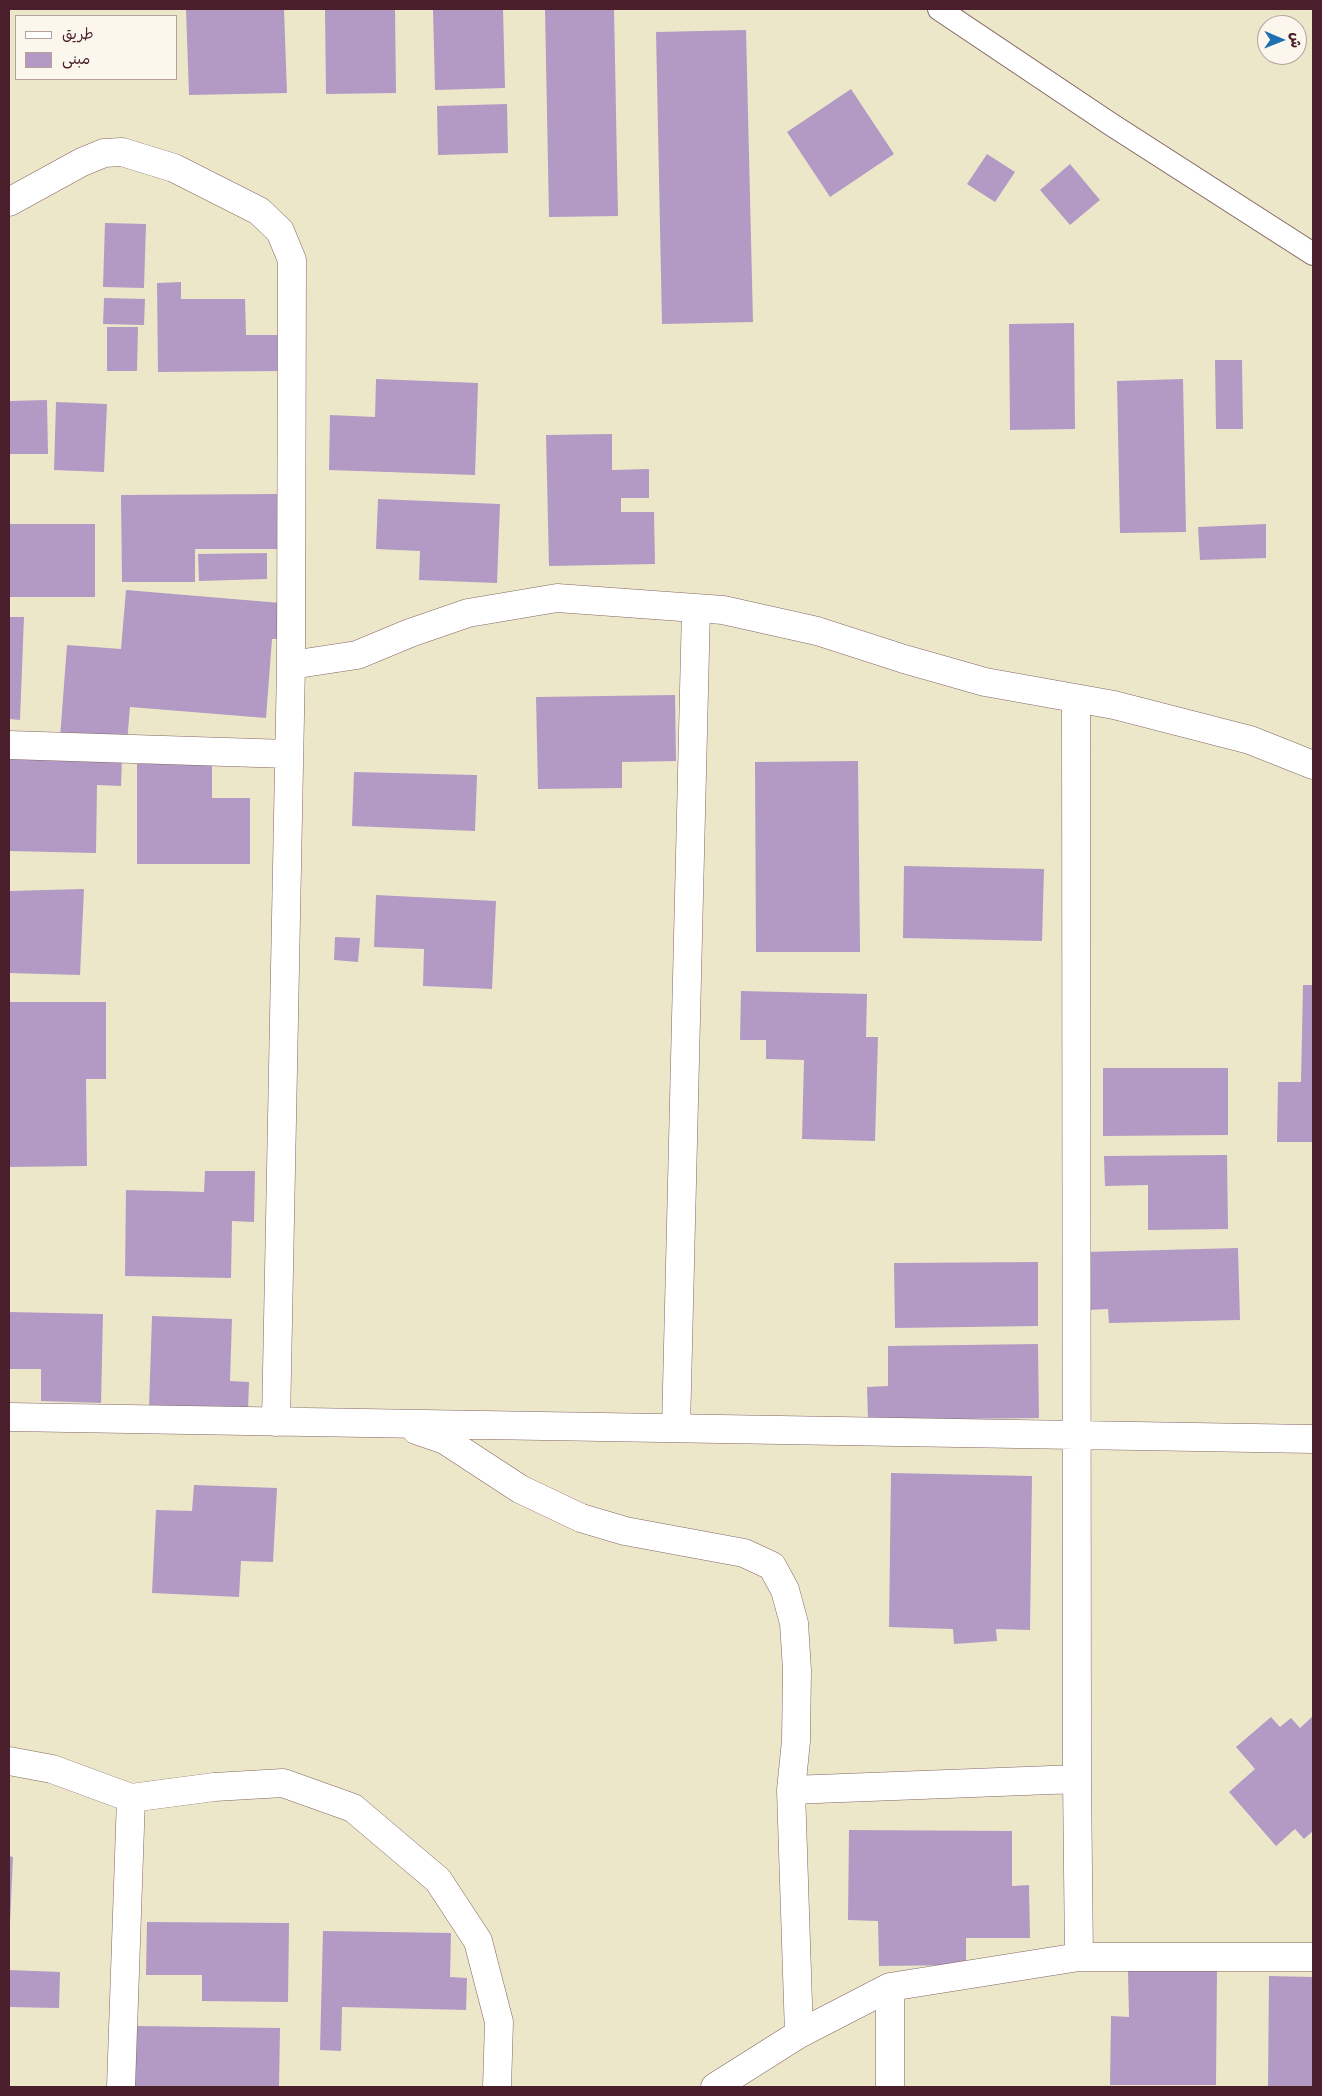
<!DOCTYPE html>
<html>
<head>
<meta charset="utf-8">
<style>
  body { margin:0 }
  #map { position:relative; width:1322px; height:2096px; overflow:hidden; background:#ede7ca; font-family:Mali,"Playpen Sans Arabic",sans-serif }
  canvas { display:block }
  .frame { position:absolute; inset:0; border:10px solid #4a1f2b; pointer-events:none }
  .legend { position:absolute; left:15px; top:15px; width:162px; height:65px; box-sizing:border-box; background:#fbf7ec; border:1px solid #b4a19f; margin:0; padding:6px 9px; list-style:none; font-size:15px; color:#4a1f2b }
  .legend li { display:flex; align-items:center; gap:10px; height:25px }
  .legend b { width:25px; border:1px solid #b4a19f }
  .north { position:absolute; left:1257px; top:15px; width:50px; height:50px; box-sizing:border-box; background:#fbf7ec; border:1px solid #b4a19f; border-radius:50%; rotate:91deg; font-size:14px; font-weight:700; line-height:20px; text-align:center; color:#4a1f2b }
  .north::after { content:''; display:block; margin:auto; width:18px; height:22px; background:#1f6fb2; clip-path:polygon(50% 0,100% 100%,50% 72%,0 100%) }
</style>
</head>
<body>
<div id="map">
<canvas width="1322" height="2096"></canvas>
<div class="frame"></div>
<ul class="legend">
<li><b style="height:6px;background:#fff"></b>طريق</li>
<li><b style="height:14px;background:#b29ac4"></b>مبنى</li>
</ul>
<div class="north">ش</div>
</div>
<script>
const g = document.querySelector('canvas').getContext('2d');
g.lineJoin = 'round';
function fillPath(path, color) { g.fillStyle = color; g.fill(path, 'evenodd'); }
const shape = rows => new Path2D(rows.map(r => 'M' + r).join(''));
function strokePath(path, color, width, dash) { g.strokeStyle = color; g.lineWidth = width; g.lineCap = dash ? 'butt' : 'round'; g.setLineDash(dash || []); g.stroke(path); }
fillPath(shape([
  [186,9,284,9,287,93,189,95],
  [325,9,395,9,396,93,326,94],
  [433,9,503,9,505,88,435,90],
  [545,9,614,9,618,216,549,217],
  [746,30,753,322,662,324,656,32],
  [851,89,894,154,830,197,787,132],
  [507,104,508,153,438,155,437,106],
  [987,154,1015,172,995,202,967,184],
  [1070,164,1100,200,1070,225,1040,190],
  [105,223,146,224,144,288,103,287],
  [181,282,181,299,245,299,246,335,286,335,286,371,158,372,157,283],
  [104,298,145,299,144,325,103,324],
  [1074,323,1075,429,1010,430,1009,324],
  [107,327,138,327,137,371,107,371],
  [1215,360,1242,360,1243,429,1216,429],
  [376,379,478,383,475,475,329,470,330,415,375,417],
  [1183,379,1186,532,1120,533,1117,381],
  [47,400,48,454,9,454,9,401],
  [56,402,107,404,104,472,54,470],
  [612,434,612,470,649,469,649,498,621,498,621,512,654,512,655,564,549,566,546,435],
  [277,494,277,549,195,549,195,582,122,582,121,495],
  [378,499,500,504,497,583,419,580,420,551,376,549],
  [9,524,95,524,95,597,9,597],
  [1266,524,1266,558,1200,560,1198,527],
  [267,553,267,579,199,581,198,554],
  [126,590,281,603,278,639,272,639,266,718,130,707,127,743,60,738,67,645,121,649],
  [9,617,24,617,20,720,9,719],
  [675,695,676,761,622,762,622,788,538,789,536,697],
  [9,755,122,758,121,786,97,785,96,853,9,851],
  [858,761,860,952,756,952,755,762],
  [137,764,212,764,212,798,250,798,250,864,137,864],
  [354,772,477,775,475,831,352,826],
  [904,866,1044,869,1042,941,903,938],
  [84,889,80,975,9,973,9,891],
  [376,895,496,901,492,989,423,986,424,949,374,947],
  [335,937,360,938,358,962,334,960],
  [1303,985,1313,985,1313,1142,1277,1142,1278,1082,1301,1082],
  [741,991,867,994,866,1037,878,1037,875,1141,802,1139,804,1060,766,1059,766,1040,740,1040],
  [9,1002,106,1002,106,1079,86,1079,87,1166,9,1167],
  [1103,1068,1228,1068,1228,1135,1103,1136],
  [1227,1155,1228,1229,1148,1230,1148,1185,1105,1186,1104,1156],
  [205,1171,255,1171,254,1222,232,1221,231,1278,125,1276,126,1190,204,1192],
  [1238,1248,1240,1320,1109,1323,1108,1309,1088,1310,1086,1252],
  [1038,1262,1038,1326,895,1328,894,1263],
  [9,1312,103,1314,101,1403,41,1401,41,1369,9,1369],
  [152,1316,232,1319,230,1381,249,1382,248,1411,149,1407],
  [1038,1344,1039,1418,868,1420,867,1387,888,1386,888,1346],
  [891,1473,1032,1476,1030,1630,996,1629,997,1641,954,1644,953,1629,889,1627],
  [194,1485,277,1488,273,1562,241,1561,239,1597,152,1593,156,1510,192,1511],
  [1313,1716,1313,1831,1304,1839,1295,1829,1276,1846,1229,1792,1255,1769,1236,1747,1271,1717,1280,1727,1291,1718,1300,1728],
  [849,1830,1012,1831,1012,1886,1029,1885,1030,1938,966,1938,966,1965,879,1966,878,1921,848,1920],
  [9,1856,13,1857,10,1923,9,1923],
  [147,1922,289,1923,288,2002,202,2001,202,1975,146,1975],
  [323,1931,451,1933,450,1977,467,1978,466,2010,342,2007,341,2051,320,2050],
  [9,1970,60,1972,59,2008,9,2007],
  [1128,1970,1217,1970,1216,2085,1110,2085,1111,2016,1129,2017],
  [1269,1976,1313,1977,1313,2087,1268,2087],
  [136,2026,280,2028,279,2087,135,2087]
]), '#b29ac4');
const lane = shape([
  [939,9,1112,125,1313,254]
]);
const street = shape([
  [9,202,82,162,104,153,122,152,174,168,259,211,280,231,292,260,291,665,276,1422],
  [291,665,357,655,410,633,468,613,557,598,723,610,817,631,904,659,985,682,1114,705,1250,740,1313,765],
  [1076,699,1077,1779,1079,1957],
  [9,745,288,754],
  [9,1417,1313,1439],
  [676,1428,696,609],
  [416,1430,445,1440,520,1489,581,1518,625,1531,744,1553,772,1566,785,1590,794,1623,797,1670,796,1741,791,1790,799,2034],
  [9,1761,52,1769,131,1798,214,1787,283,1783,353,1808,438,1880,478,1941,499,2022,497,2087],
  [791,1790,1077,1779],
  [121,2087,131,1798],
  [715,2087,799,2034,890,1987,1079,1957,1313,1957],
  [890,2087,890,1987]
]);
strokePath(lane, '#836563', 24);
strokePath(street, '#836563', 29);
strokePath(lane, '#fff', 22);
strokePath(street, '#fff', 28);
</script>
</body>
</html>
